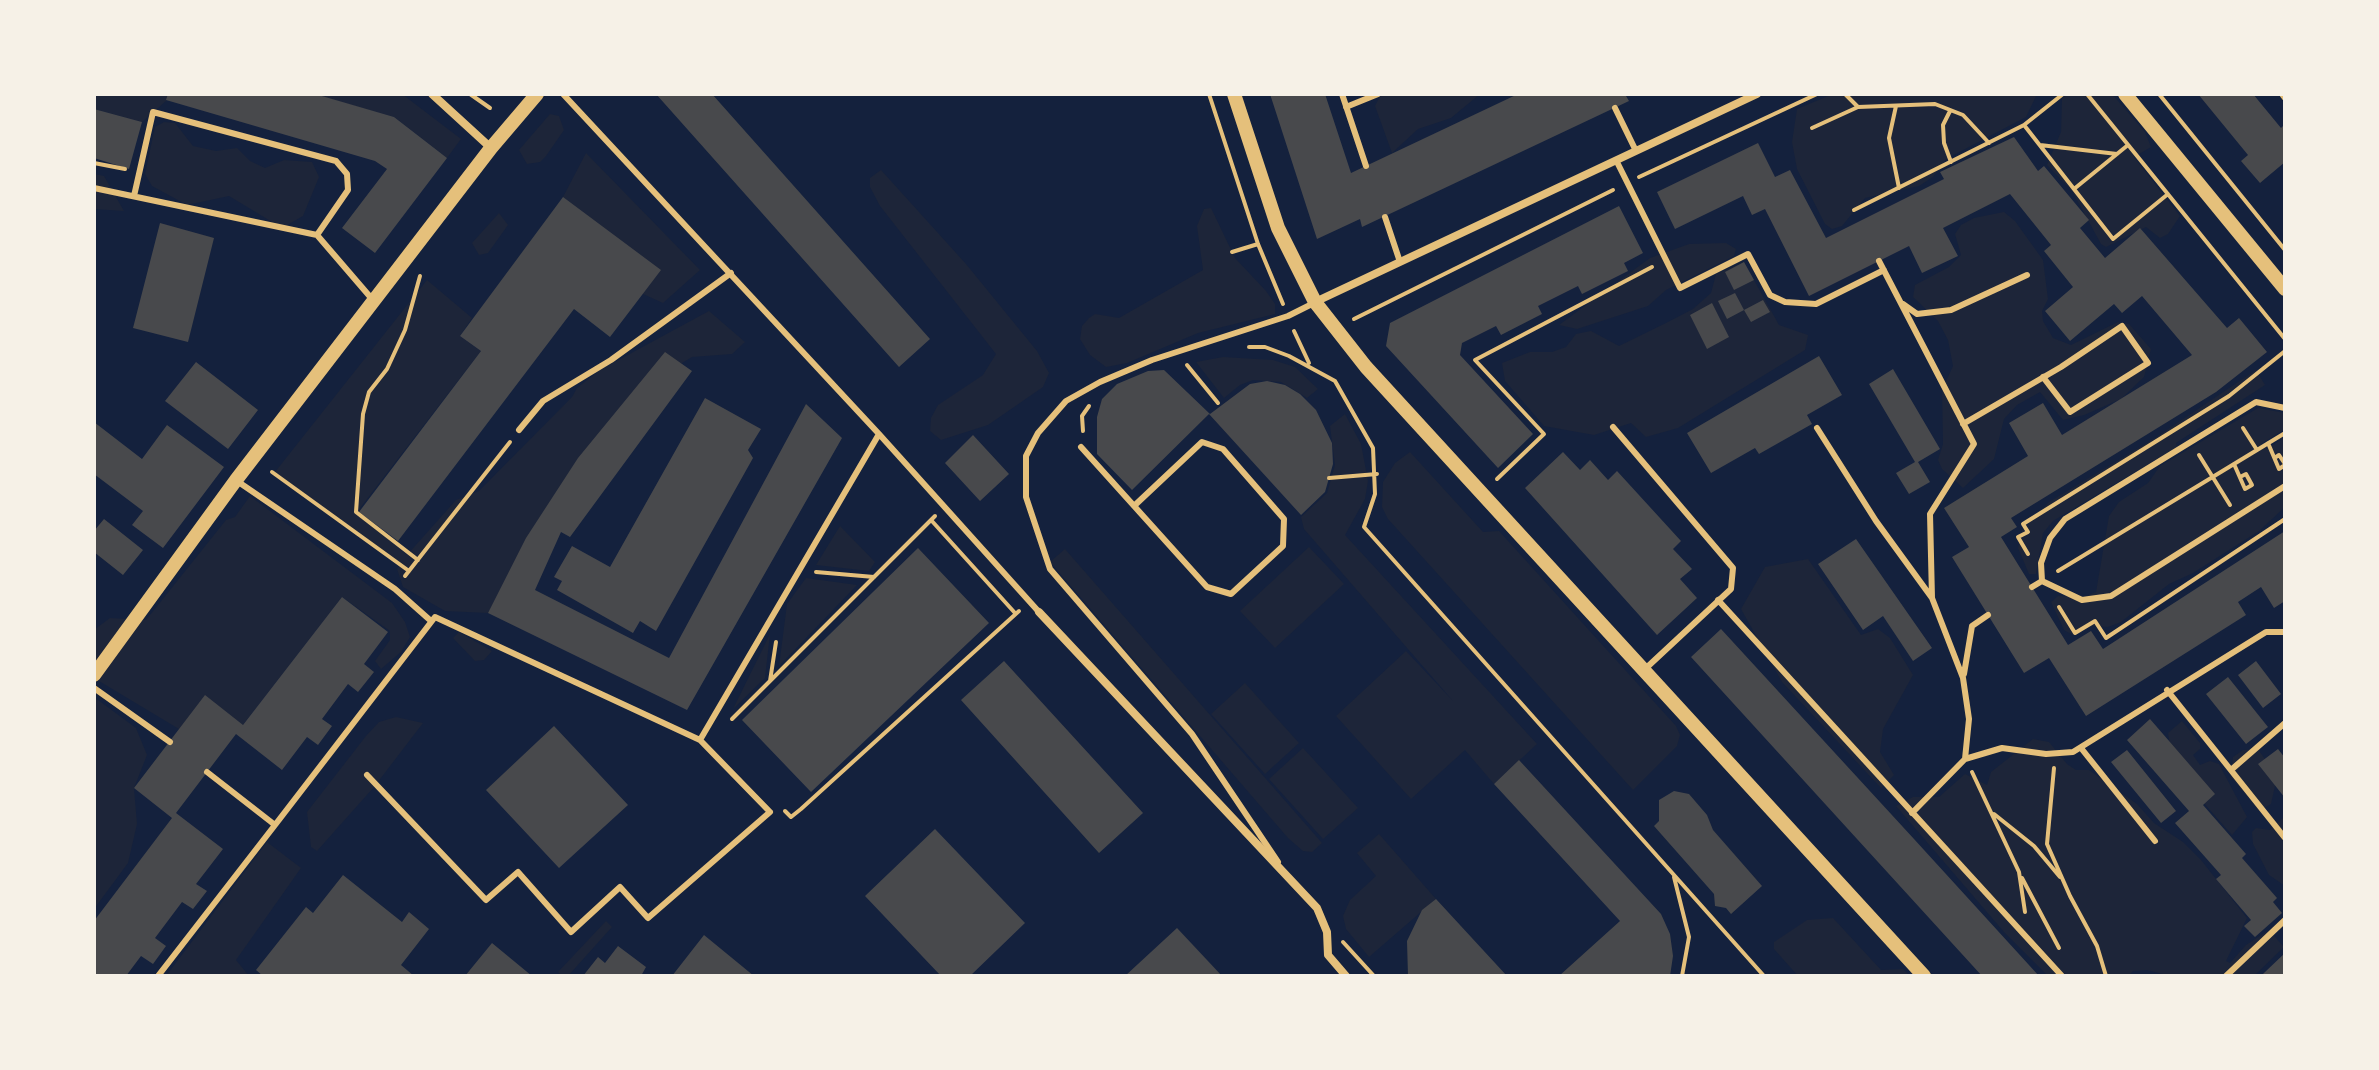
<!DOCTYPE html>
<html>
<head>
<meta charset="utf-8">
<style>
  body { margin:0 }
  #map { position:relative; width:2379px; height:1070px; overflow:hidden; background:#14213d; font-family:Barlow,sans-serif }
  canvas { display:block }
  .frame { position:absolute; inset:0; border:96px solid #f6f1e7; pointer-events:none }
</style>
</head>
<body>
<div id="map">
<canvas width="2379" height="1070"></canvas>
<div class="frame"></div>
</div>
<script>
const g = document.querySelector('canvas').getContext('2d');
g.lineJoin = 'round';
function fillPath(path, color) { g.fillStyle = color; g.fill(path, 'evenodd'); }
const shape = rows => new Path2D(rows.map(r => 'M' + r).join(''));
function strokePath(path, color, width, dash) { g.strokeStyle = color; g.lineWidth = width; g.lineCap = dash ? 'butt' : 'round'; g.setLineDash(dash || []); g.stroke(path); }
fillPath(shape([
  [94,94,169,94,166,101,142,122,94,109],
  [312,94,402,94,461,139,447,158,394,117],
  [1381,94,1480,94,1451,118,1418,129,1392,153,1375,106],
  [1833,94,2037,94,2026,117,1946,159,1933,177,1919,186,1865,198,1842,226,1832,229,1825,224,1797,169,1792,142,1797,109],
  [2066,94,2112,94,2145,132,2151,147,2134,157,2180,216,2168,234,2160,238,2146,227,2106,247,2101,244,2072,191,2047,165,2061,132,2062,99],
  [550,114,559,116,564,130,546,156,540,162,527,164,519,150],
  [164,122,175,123,193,146,216,151,237,148,250,161,265,168,284,160,312,162,319,177,303,216,282,228,229,196,187,205,152,186,145,174,155,127],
  [586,153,700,270,663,303,643,294,563,197],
  [881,170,966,264,1037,351,1049,373,1043,387,988,425,941,440,930,431,931,418,938,405,983,375,996,354,880,206,870,187,870,178],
  [94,174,104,176,124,211,94,209],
  [1211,208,1235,258,1266,291,1275,304,1275,314,1198,333,1127,363,1106,367,1090,355,1080,339,1082,326,1089,318,1095,314,1119,318,1203,270,1197,226,1204,209],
  [2004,212,2015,221,2043,260,2048,299,2042,311,2043,321,2053,338,2071,345,2118,322,2129,324,2151,349,2144,377,2121,399,2084,415,2063,420,2040,392,2017,405,2004,419,1994,459,1963,488,1942,469,1938,460,1943,444,1942,390,1953,366,1948,340,1938,321,1913,297,1915,285,1949,267,1961,255,1955,234,1961,225,1974,218],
  [499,213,508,225,488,253,479,255,472,243],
  [1726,243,1736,249,1734,256,1666,290,1648,306,1577,329,1559,325,1650,258,1689,244],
  [1744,262,1779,325,1808,335,1805,350,1678,428,1646,437,1631,423,1594,435,1544,426,1505,381,1502,363,1530,352,1552,352,1566,347,1576,334,1591,331,1619,346,1666,323,1693,309,1711,293,1716,274],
  [427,280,472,318,460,336,481,351,357,512,407,555,456,500,479,491,572,397,577,388,600,370,709,311,745,342,732,354,692,357,631,394,488,613,445,611,403,587,397,569,400,565,275,472],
  [1223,357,1273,360,1295,367,1318,389,1307,398,1281,382,1253,380,1240,385,1224,398,1196,362],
  [2256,370,2265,385,2176,443,2177,447,2053,521,2043,533,2036,574,2029,574,2018,548,2022,530,2049,502,2155,438],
  [2258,408,2285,413,2285,429,2261,444,2267,449,2285,437,2285,507,2259,531,2193,573,2169,584,2121,622,2108,627,2092,626,2073,635,2064,630,2051,602,2058,596,2084,597,2096,592,2109,516,2119,502,2148,483,2160,466],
  [1345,414,1361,444,1368,481,1365,499,1345,535,1537,744,1494,784,1465,750,1411,799,1336,716,1406,651,1453,701,1304,529,1301,517,1327,493,1335,465,1330,426],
  [1410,452,1483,532,1499,531,1676,726,1680,735,1677,746,1633,790,1388,519,1382,507,1383,482,1395,463],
  [250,496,392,603,405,622,410,637,401,652,381,669,375,661,390,640,390,631,342,597,243,725,179,729,94,678,94,630,110,618,146,620,226,520,235,517],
  [840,526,875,562,869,571,816,565],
  [1309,547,1344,584,1275,648,1240,611],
  [1065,549,1322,843,1312,852,1303,851,1288,838,1050,562],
  [1808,559,1861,635,1878,629,1890,638,1913,675,1883,729,1880,752,1894,775,1881,788,1782,682,1741,609,1765,567],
  [806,578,857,585,779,666,787,604],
  [459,632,492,651,484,660,475,661,453,638],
  [770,634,765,678,733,709],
  [1245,683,1299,743,1265,774,1211,714],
  [94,697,136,728,147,755,134,788,137,824,128,863,94,909],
  [396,717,423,723,374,787,317,851,311,847,307,812,366,736,379,722],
  [2182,721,2200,743,2200,749,2193,755,2200,765,2210,761,2219,764,2247,817,2232,835,2201,800,2172,758,2168,733],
  [2033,739,2049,742,2067,764,2076,770,2089,770,2137,804,2154,823,2183,842,2201,860,2247,918,2226,961,2230,963,2246,945,2269,930,2284,947,2254,976,2170,976,2147,970,2133,971,2128,976,2048,976,2004,932,1896,806,1913,797,1939,797,1965,774,1987,785,1991,772],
  [1303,748,1358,808,1323,839,1269,779],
  [2258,749,2277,777,2271,804,2259,811,2231,777,2233,757,2243,750],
  [2285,816,2285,886,2269,875,2253,844,2252,832,2256,828,2270,830],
  [1379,834,1436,899,1369,957,1346,929,1343,916,1350,900,1376,876,1357,853],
  [267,842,301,868,236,960,249,976,166,976],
  [1833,918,1881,970,1903,969,1910,976,1798,976,1774,949,1774,942,1807,920],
  [606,921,612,927,568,976,562,976,558,972]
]), '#1d2539');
fillPath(shape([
  [168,94,315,94,394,117,447,158,375,253,342,228,387,169,375,161,166,100],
  [656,94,712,94,930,339,899,367],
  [1270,94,1325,94,1351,173,1518,94,1631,94,1626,96,1629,101,1362,227,1360,219,1317,239],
  [2198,94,2253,94,2281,128,2285,124,2285,162,2260,183,2241,161,2248,155],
  [94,109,142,122,129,169,94,158],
  [2014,137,2038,171,2044,166,2089,220,2080,228,2105,258,2140,228,2227,328,2239,318,2267,352,2216,392,2011,518,2017,527,2001,537,2068,645,2091,631,2103,649,2285,531,2285,601,2274,608,2261,587,2238,602,2246,615,2086,716,2049,658,2024,673,1952,557,1969,547,1944,508,2028,456,2009,423,2043,403,2062,435,2192,355,2142,296,2122,313,2114,304,2070,341,2045,311,2073,287,2044,251,2051,245,2010,194,1943,228,1958,256,1922,273,1909,246,1809,296,1765,209,1752,215,1743,196,1675,229,1657,192,1758,143,1775,177,1790,170,1826,238,1944,179,1940,172],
  [563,197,661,270,610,337,574,309,398,541,359,512,481,351,460,336],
  [1619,206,1643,253,1624,263,1628,271,1582,294,1578,286,1538,306,1542,314,1501,335,1496,326,1462,343,1460,355,1533,434,1498,468,1386,346,1390,323],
  [160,223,214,238,188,342,133,328],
  [1744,262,1754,280,1734,290,1725,272],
  [1735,293,1744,310,1727,319,1718,301],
  [1763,300,1770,312,1751,322,1744,310],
  [1712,303,1729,337,1707,349,1690,315],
  [665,352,692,371,570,537,561,532,535,590,669,658,806,404,842,438,687,710,488,613,526,538,578,458],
  [1819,356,1842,395,1807,415,1812,424,1759,454,1755,448,1711,473,1687,433],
  [196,362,258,410,228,449,165,401],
  [1893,369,1940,449,1918,462,1930,482,1909,494,1896,473,1915,462,1869,384],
  [1164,370,1210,414,1250,384,1267,381,1285,385,1300,394,1316,410,1332,443,1333,464,1325,492,1301,515,1209,414,1132,490,1097,454,1097,417,1102,399,1117,384,1148,371],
  [705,398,761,429,748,450,753,458,656,631,640,621,633,633,557,590,562,581,554,577,572,546,610,567],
  [94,422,142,459,167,425,224,467,163,548,132,525,143,511,94,474],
  [973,435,1009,474,980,501,945,463],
  [1563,452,1580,470,1590,460,1608,480,1617,471,1681,541,1673,549,1692,569,1680,579,1697,598,1657,635,1525,488],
  [104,519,143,550,123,575,94,552,94,531],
  [1856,539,1932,648,1913,661,1883,616,1863,630,1818,564],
  [918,548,989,623,811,792,742,720],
  [342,597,388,632,364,664,374,672,358,692,348,684,322,719,332,726,318,745,307,737,282,770,236,734,176,813,223,849,196,884,207,891,193,909,182,902,155,938,166,946,153,964,141,956,126,976,96,976,94,921,172,818,134,788,205,695,243,725],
  [1721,629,1914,839,2039,976,1982,976,1691,657],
  [1004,661,1143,813,1099,853,961,700],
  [2256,661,2281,694,2263,708,2238,675],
  [2228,677,2268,727,2246,744,2206,694],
  [2150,719,2215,794,2203,805,2246,854,2242,858,2277,898,2273,902,2282,913,2255,937,2244,926,2251,920,2216,879,2221,875,2175,823,2189,811,2127,740],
  [554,726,628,805,559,868,486,790],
  [2278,749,2285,758,2285,798,2258,764],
  [2127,750,2176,811,2161,823,2111,762],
  [1519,760,1661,914,1670,934,1673,956,1670,976,1559,976,1620,921,1494,784],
  [1674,791,1689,794,1707,815,1713,830,1762,886,1731,914,1726,908,1715,906,1714,894,1654,826,1659,821,1659,800],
  [935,829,1025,923,970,976,941,976,865,896],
  [343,875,402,922,409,912,429,929,401,965,414,976,263,976,256,970,306,907,313,913],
  [1436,899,1507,976,1408,976,1407,941,1422,910],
  [1177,928,1222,976,1125,976],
  [704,935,754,976,672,976],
  [492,943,532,976,465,976],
  [618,946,646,967,641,976,583,976,598,957,605,963],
  [2285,953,2285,976,2261,976,2265,972]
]), '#48494c');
strokePath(shape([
  [470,94,490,108],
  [1209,94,1258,244,1283,304],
  [1845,94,1858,107],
  [2087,94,2285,339],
  [2159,94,2285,250],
  [1896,106,1889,138,1899,188],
  [1950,111,1943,125,1944,143,1951,162],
  [2024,125,2113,239,2168,194],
  [1812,128,1858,107,1935,104,1963,115,1989,143],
  [2040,145,2117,154],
  [94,163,125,169],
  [1639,177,1817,94],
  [2074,189,2128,145],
  [1854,210,2024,125,2063,94],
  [1232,252,1258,244],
  [1354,319,1613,190],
  [1294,331,1309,363],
  [1249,347,1265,347,1289,356,1335,381,1373,448,1375,494,1364,527,1764,976],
  [1187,365,1218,403],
  [2243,428,2257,450],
  [1083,431,1082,416,1089,406],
  [2268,443,2279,469,2285,465],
  [2199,455,2230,505],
  [2276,457,2279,455,2285,464],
  [2234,464,2245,489,2252,485,2246,474,2242,476],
  [272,472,409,571],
  [1329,478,1377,474],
  [1497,479,1544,434,1475,360,1652,267],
  [931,520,1015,613],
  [2028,554,2018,537,2028,532,2023,524,2229,396,2285,351],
  [418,560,356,512,363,414,369,392,387,369,405,330,420,276],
  [2058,571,2285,433],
  [816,572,874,577],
  [405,576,510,442],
  [2059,607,2075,633,2095,621,2106,638,2285,519],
  [770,681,776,642],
  [732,719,935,516],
  [2054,768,2047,844,2070,896,2097,946,2106,976],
  [1972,772,2019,872,2025,912],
  [785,811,791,817,801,809,1019,611],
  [1994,814,2034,846,2060,877],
  [1674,877,1689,937,1682,976],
  [2022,878,2059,948],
  [1343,942,1374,976]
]), '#e5c07b', 4);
strokePath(shape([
  [563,94,879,434,1039,612],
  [1342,94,1366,166],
  [2282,94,2285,98],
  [1346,107,1378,94],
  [1615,108,1636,151],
  [1616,160,1680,288,1748,254,1770,295,1785,302,1816,304,1884,270],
  [94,188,317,235,372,299],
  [134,196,153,112,336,161,347,174,348,190,317,235],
  [1385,217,1400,262],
  [1879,261,1974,444,1930,514,1932,598,1963,678,1969,719,1965,759,1912,813],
  [1903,304,1917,314,1951,310,2027,275],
  [1963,424,2061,367,2122,326,2148,363,2070,412,2043,377],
  [1613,427,1733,568,1731,589,1644,670],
  [1817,428,1876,521,1932,598],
  [519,430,543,401,611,360,731,273],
  [1081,447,1207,587,1231,594,1283,546,1284,519,1223,449,1202,442,1134,506],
  [237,481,395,589,431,621],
  [2042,581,2041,563,2050,538,2065,519,2256,402,2285,408],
  [2042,581,2082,600,2111,596,2285,486],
  [2032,587,2042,581],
  [1718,600,2062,976],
  [1964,674,1972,626,1988,615],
  [94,688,170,742],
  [2167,690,2285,838],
  [2081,748,2155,841],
  [1965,759,2002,748,2046,754,2073,752,2266,632,2285,632],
  [2231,770,2285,723],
  [367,775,486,900,518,872,571,932,620,887,648,918,770,812,700,740],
  [275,825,435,617,700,740,879,434],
  [1278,862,1192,734,1050,569,1026,497,1026,456,1038,433,1066,401,1100,382,1152,360,1288,316,1314,303],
  [158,976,275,825,207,772],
  [2226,976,2285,920]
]), '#e5c07b', 6);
strokePath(shape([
  [432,94,491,148],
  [1315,302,1757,94],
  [1039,612,1317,908,1327,932,1328,955,1346,976]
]), '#e5c07b', 8);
strokePath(shape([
  [1234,94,1278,228,1315,302,1366,367,1924,976],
  [2125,94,2285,289],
  [94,675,236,480,491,148,537,94]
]), '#e5c07b', 14);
</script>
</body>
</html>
